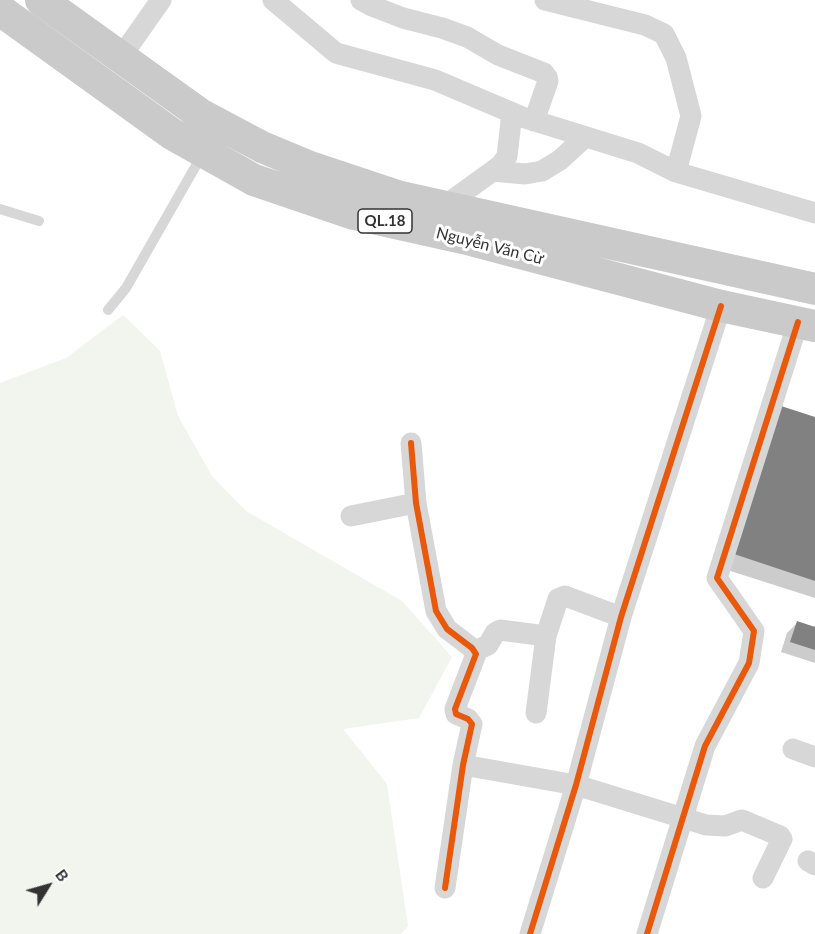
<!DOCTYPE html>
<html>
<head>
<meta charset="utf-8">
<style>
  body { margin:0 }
  #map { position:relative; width:815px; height:934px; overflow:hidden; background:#fff; font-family:Lato,sans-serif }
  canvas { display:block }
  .north { position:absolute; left:18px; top:856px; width:60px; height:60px; -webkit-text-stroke:4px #fff; paint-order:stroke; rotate:53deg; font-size:16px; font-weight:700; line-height:24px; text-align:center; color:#333 }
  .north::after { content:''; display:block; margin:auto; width:21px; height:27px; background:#333; clip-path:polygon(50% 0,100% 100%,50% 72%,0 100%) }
</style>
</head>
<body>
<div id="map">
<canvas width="815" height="934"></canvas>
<div class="north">B</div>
</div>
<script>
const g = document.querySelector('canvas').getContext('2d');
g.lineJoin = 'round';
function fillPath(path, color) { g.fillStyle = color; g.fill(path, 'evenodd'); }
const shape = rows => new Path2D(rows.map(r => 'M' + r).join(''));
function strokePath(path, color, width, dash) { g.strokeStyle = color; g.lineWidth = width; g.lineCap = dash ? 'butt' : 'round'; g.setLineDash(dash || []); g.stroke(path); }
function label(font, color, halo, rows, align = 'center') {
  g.font = font + ' Lato,sans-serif'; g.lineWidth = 6; g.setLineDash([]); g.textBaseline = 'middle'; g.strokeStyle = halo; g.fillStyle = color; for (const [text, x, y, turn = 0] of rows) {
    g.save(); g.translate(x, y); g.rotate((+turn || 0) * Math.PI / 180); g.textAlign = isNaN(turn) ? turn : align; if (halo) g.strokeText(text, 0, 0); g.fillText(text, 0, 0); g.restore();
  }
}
fillPath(shape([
  [123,315,160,351,178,416,212,476,246,511,402,601,452,657,419,718,343,729,387,784,408,926,401,934,0,934,0,383,66,358]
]), '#f1f5ed');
fillPath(shape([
  [815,418,815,598,721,568],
  [797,623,812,628,815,625,815,663,781,652,787,633]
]), '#0003');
fillPath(shape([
  [781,406,815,417,815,581,734,554],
  [797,621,815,627,815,650,790,642]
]), '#818181');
strokePath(shape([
  [0,209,39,221],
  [108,310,126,288,202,155]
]), '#d7d7d7', 10);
strokePath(shape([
  [273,0,336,53,435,80,522,117,638,153,676,172],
  [361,0,372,6,403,18,442,28,467,37,498,55,544,73,547,77,548,81,534,121],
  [545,0,645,25,664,34,676,58,691,116,676,172,815,213],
  [121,57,161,0],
  [493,171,525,174,542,171,560,160,584,138],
  [443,207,501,165,507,156,512,113],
  [411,443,416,503,436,611,447,629,472,648,476,654,455,709,456,714,468,719,472,724,463,765,445,888],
  [351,516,416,503],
  [475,651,488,645,495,633,500,630,546,636],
  [536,713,546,636,558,599,565,596,621,617],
  [793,749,815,757],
  [463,765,576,785,706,825,725,826,742,820,780,836,782,839,763,878],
  [808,861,815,865],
  [530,934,576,785,621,617,721,306],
  [647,934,705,746,749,663,754,631,717,578,798,322]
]), '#d7d7d7', 21);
strokePath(shape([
  [41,0,200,114,262,147,310,167,397,196,815,289],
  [0,10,172,134,254,180,354,214,471,240,721,306,815,326]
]), '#cacaca', 32);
strokePath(shape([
  [411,443,416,503,436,611,447,629,472,648,476,654,455,709,456,714,468,719,472,724,463,765,445,888],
  [530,934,576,785,621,617,721,306],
  [647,934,705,746,749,663,754,631,717,578,798,322]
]), '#e8590c', 6);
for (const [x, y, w] of [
  [385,221,54]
]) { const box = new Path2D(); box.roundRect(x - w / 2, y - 12, w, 24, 4.5); g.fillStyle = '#fff'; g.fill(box); strokePath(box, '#333', 1.5); }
label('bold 15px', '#333', null, [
  ["QL.18",385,221]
]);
label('16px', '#333', '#fff', [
  ["Nguyễn Văn Cừ",490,246,14]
]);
</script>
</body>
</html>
